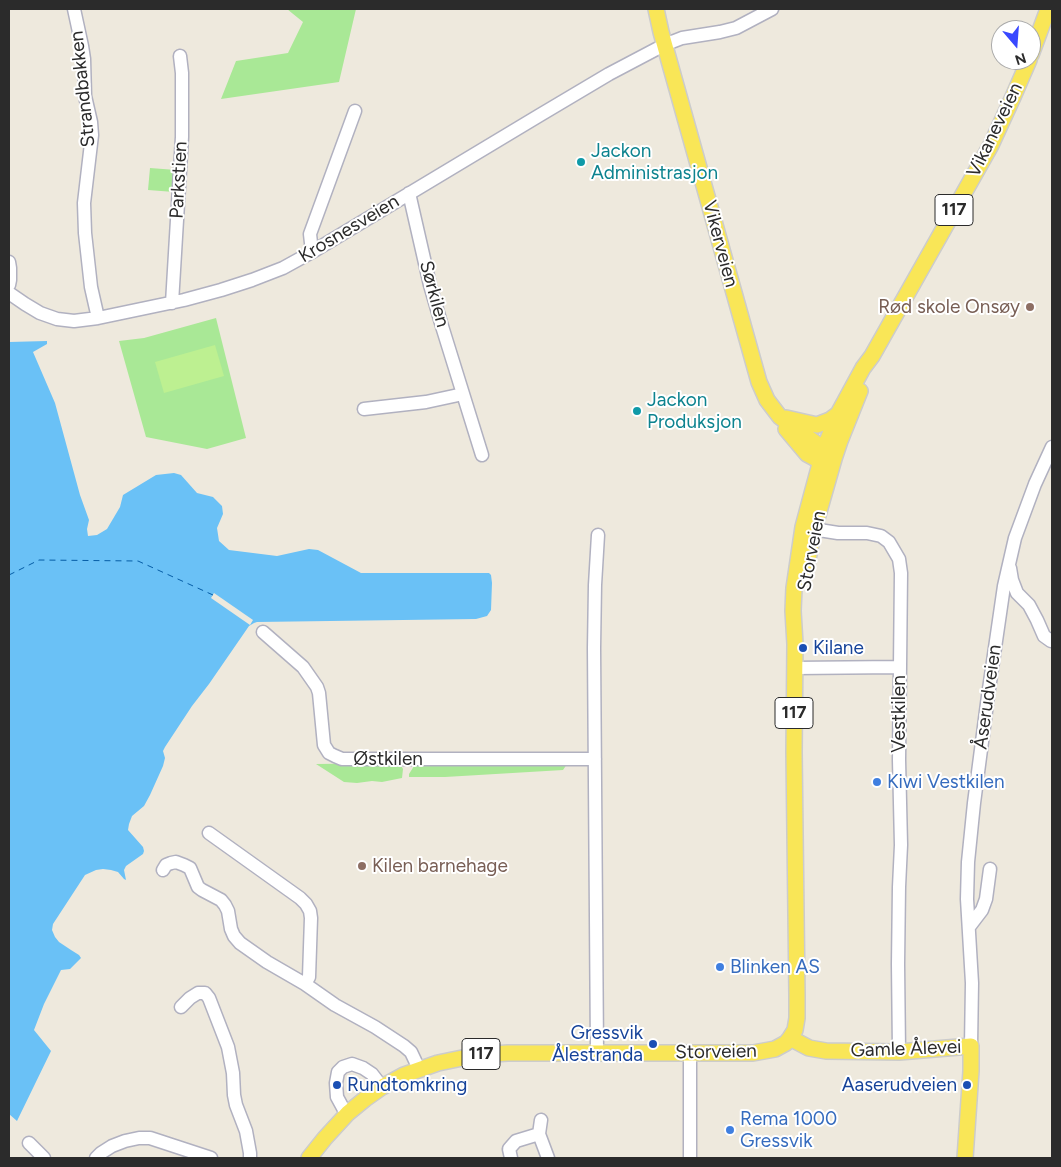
<!DOCTYPE html>
<html>
<head>
<meta charset="utf-8">
<style>
  body { margin:0 }
  #map { position:relative; width:1061px; height:1167px; overflow:hidden; background:#eee9dd; font-family:Figtree,sans-serif }
  canvas { display:block }
  .frame { position:absolute; inset:0; border:10px solid #2b2b2b; pointer-events:none }
  .north { position:absolute; left:991px; top:20px; width:50px; height:50px; box-sizing:border-box; background:#fff; border:1px solid #aaa; border-radius:50%; rotate:162deg; font-size:14px; font-weight:700; line-height:20px; text-align:center; color:#2b2b2b }
  .north::after { content:''; display:block; margin:auto; width:18px; height:22px; background:#3948ff; clip-path:polygon(50% 0,100% 100%,50% 72%,0 100%) }
</style>
</head>
<body>
<div id="map">
<canvas width="1061" height="1167"></canvas>
<div class="frame"></div>
<div class="north">N</div>
</div>
<script>
const g = document.querySelector('canvas').getContext('2d');
g.lineJoin = 'round';
function fillPath(path, color) { g.fillStyle = color; g.fill(path, 'evenodd'); }
const shape = rows => new Path2D(rows.map(r => 'M' + r).join(''));
function strokePath(path, color, width, dash) { g.strokeStyle = color; g.lineWidth = width; g.lineCap = dash ? 'butt' : 'round'; g.setLineDash(dash || []); g.stroke(path); }
function label(font, color, halo, rows, align = 'center') {
  g.font = font + ' Figtree,sans-serif'; g.lineWidth = 4; g.setLineDash([]); g.textBaseline = 'middle'; g.strokeStyle = halo; g.fillStyle = color; for (const [text, x, y, turn = 0] of rows) {
    g.save(); g.translate(x, y); g.rotate((+turn || 0) * Math.PI / 180); g.textAlign = isNaN(turn) ? turn : align; if (halo) g.strokeText(text, 0, 0); g.fillText(text, 0, 0); g.restore();
  }
}
fillPath(shape([
  [287,9,356,9,339,82,221,99,236,61,288,53,303,22],
  [150,168,176,170,174,192,148,190],
  [216,318,246,438,207,449,146,437,119,341,144,338],
  [400,763,403,769,402,778,382,782,372,781,357,783,344,782,316,764],
  [416,763,567,764,563,770,445,777,409,777,409,774]
]), '#a9e896');
fillPath(shape([
  [215,345,224,376,164,393,155,362]
]), '#bdf091');
fillPath(shape([
  [47,341,47,344,33,352,55,403,80,495,89,520,87,529,88,536,97,535,107,529,120,507,123,495,156,475,174,473,181,475,197,493,213,497,222,506,223,514,217,528,219,541,229,550,277,556,309,549,318,550,361,573,489,573,491,575,492,583,491,610,487,616,476,619,257,622,254,623,249,626,209,684,192,706,165,747,163,751,165,758,163,766,150,795,144,806,132,816,129,824,128,830,143,847,144,851,143,854,126,866,124,870,126,880,124,879,118,872,111,870,103,869,96,870,85,875,53,924,52,930,55,937,59,942,71,950,79,955,81,958,70,969,61,970,44,1004,34,1030,51,1051,17,1121,9,1114,9,342]
]), '#6ac1f6');
fillPath(shape([
  [214,593,253,620,250,625,211,598]
]), '#eee9dd');
strokePath(shape([
  [9,575,39,560,138,561,213,595]
]), '#055da6', 1, [6, 5]);
const minor = shape([
  [74,9,82,46,84,59,85,96,91,122,92,135,84,203,85,233,91,287,98,318],
  [409,193,430,285,441,323,482,455],
  [312,252,310,234,355,111],
  [9,262,10,268,10,280,9,285],
  [9,293,25,304,40,313,57,319,74,321,98,318,184,300,221,290,252,280,283,268,312,252,540,115,609,74,664,45,682,38,720,32,736,28,772,9],
  [172,303,182,137,182,73,180,56],
  [364,409,426,402,463,394],
  [819,530,838,533,867,533,881,536,889,542,899,559,901,573,899,760,901,845,899,887,898,964,899,1052],
  [1010,568,1012,580,1017,593,1029,605,1037,620,1044,636,1051,641],
  [263,632,303,667,317,687,319,693,324,745,329,753,335,756,342,759,595,759],
  [794,668,899,667],
  [209,833,300,898,306,904,310,911,311,918,309,977,305,984],
  [163,870,166,865,171,863,176,862,184,865,190,868,198,887,202,890,221,900,225,905,228,911,231,929,234,936,240,943,267,962,305,984,335,1005,375,1027,404,1046,411,1052,419,1069],
  [969,927,982,910,986,899,990,869],
  [181,1007,190,998,198,993,205,993,209,998,228,1047,233,1073,234,1095,236,1105,246,1131,250,1153,250,1158],
  [971,1046,972,983,967,899,968,862,974,803,988,696,1004,586,1015,538,1035,484,1052,447],
  [597,1052,594,648,595,585,598,535],
  [690,1053,690,1158],
  [348,1113,343,1108,337,1097,336,1083,338,1072,343,1067,352,1064,363,1068,372,1074,382,1087],
  [541,1120,539,1134,548,1158],
  [29,1143,44,1158],
  [96,1158,101,1153,112,1146,125,1141,139,1138,150,1138,211,1158],
  [511,1158,509,1149,516,1141,539,1134]
]);
const major = shape([
  [656,9,661,32,759,382,767,400,780,417,824,449,834,459],
  [1031,55,1048,9],
  [786,418,817,425,830,420,838,414],
  [786,429,807,454,820,461,830,460],
  [806,569,814,529,834,459,840,441,860,391],
  [790,1038,809,1048,826,1051,899,1052,971,1046,971,1071,965,1158],
  [309,1158,325,1138,348,1113,365,1099,382,1087,404,1075,438,1063,477,1055,508,1053,753,1053,775,1049,786,1043,790,1038,795,1030,797,1018,797,995,794,752,795,644,793,611,794,588,803,527,824,449,838,414,863,368,872,356,991,145,1013,97,1029,60]
]);
strokePath(minor, '#b1b1c0', 15);
strokePath(major, '#ccc', 18);
strokePath(minor, '#fff', 12);
strokePath(major, '#f9e657', 15);
for (const [x, y, r, color] of [
  [581,162,5,"#0f9aa8"],
  [1030,307,5,"#8d6e63"],
  [637,411,5,"#0f9aa8"],
  [803,648,5,"#1a4fb4"],
  [877,782,5,"#3f7fe0"],
  [362,866,5,"#8d6e63"],
  [720,967,5,"#3f7fe0"],
  [653,1044,5,"#1a4fb4"],
  [337,1085,5,"#1a4fb4"],
  [967,1085,5,"#1a4fb4"],
  [730,1130,5,"#3f7fe0"]
]) { const dot = new Path2D(); dot.arc(x, y, r, 0, 2 * Math.PI); g.fillStyle = color; g.fill(dot); strokePath(dot, '#fff', 2); }
for (const [x, y, w] of [
  [954,210,38],
  [794,713,38],
  [481,1054,38]
]) { const box = new Path2D(); box.roundRect(x - w / 2, y - 15.5, w, 31, 4); g.fillStyle = '#fff'; g.fill(box); strokePath(box, '#2b2b2b', 1); }
label('bold 18px', '#2b2b2b', null, [
  ["117",954,210],
  ["117",794,713],
  ["117",481,1054]
]);
label('19px', '#2b2b2b', '#fff', [
  ["Strandbakken",83,89,-96],
  ["Vikaneveien",995,130,-64],
  ["Parkstien",179,180,-87],
  ["Krosnesveien",349,229,-31],
  ["Vikerveien",720,244,75],
  ["Sørkilen",434,294,75],
  ["Storveien",812,551,-79],
  ["Åserudveien",988,697,-82],
  ["Vestkilen",899,714,-90],
  ["Østkilen",388,759],
  ["Gamle Ålevei",906,1049,-2],
  ["Storveien",716,1052,-1]
]);
label('19px', '#0d838f', '#fff', [
  ["Jackon",591,151],
  ["Administrasjon",591,173],
  ["Jackon",647,400],
  ["Produksjon",647,422]
], 'left');
label('19px', '#785e54', '#fff', [
  ["Rød skole Onsøy",1020,307],
  ["Kilen barnehage",372,866,"left"]
], 'right');
label('19px', '#164399', '#fff', [
  ["Kilane",813,648],
  ["Gressvik",643,1033,"right"],
  ["Ålestranda",643,1055,"right"],
  ["Rundtomkring",347,1085],
  ["Aaserudveien",957,1085,"right"]
], 'left');
label('19px', '#366cbe', '#fff', [
  ["Kiwi Vestkilen",887,782],
  ["Blinken AS",730,967],
  ["Rema 1000",740,1119],
  ["Gressvik",740,1141]
], 'left');
</script>
</body>
</html>
